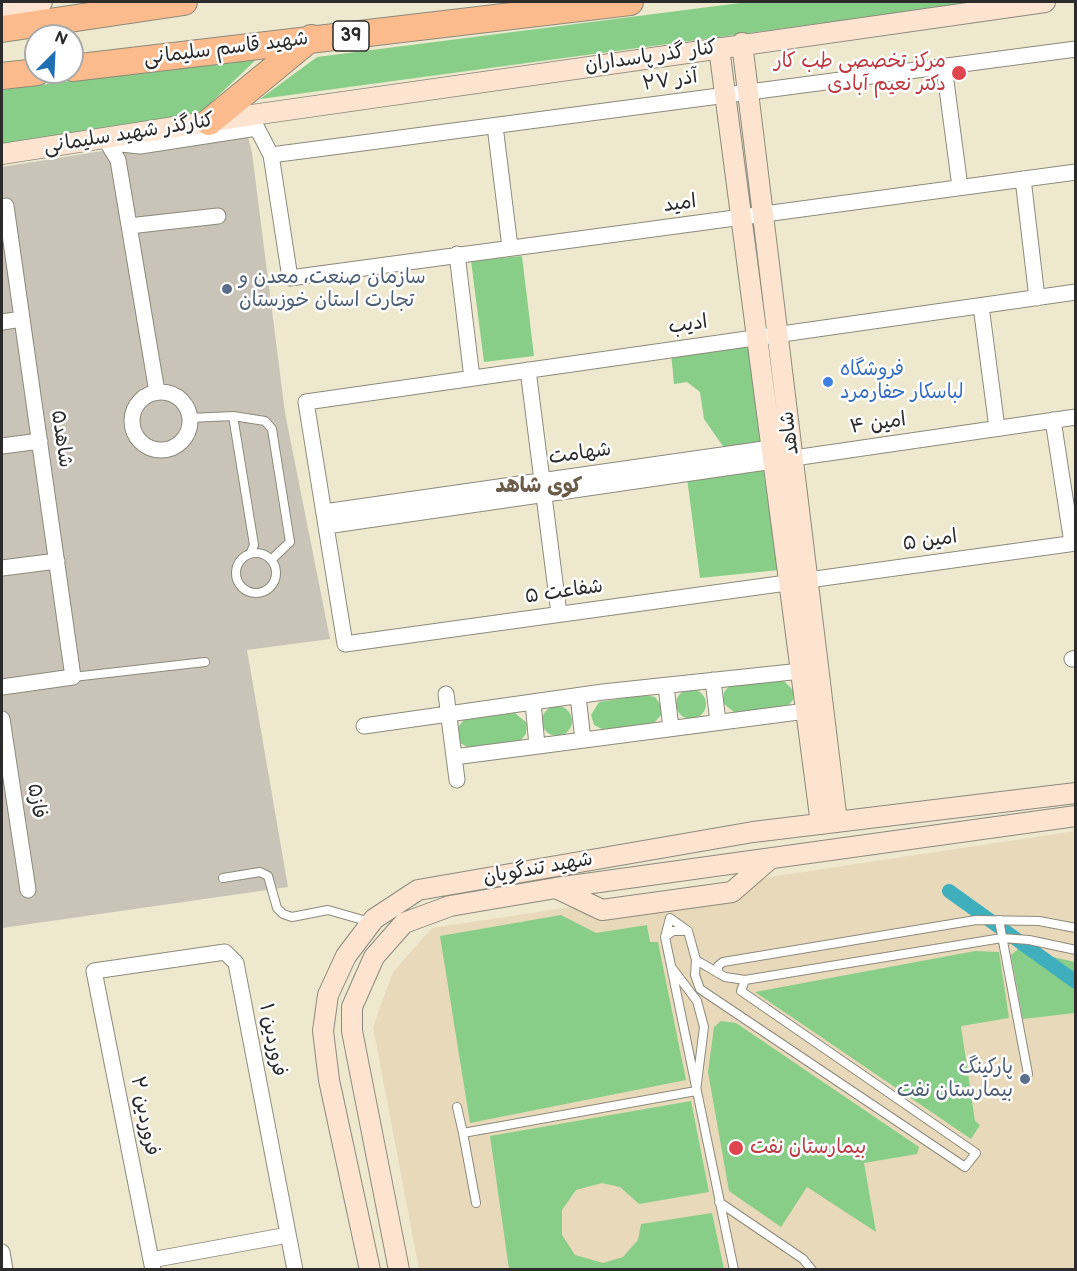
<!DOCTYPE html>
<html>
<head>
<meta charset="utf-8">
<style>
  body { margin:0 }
  #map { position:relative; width:1077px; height:1271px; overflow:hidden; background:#eee8ce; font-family:"Balsamiq Sans",sans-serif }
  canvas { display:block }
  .frame { position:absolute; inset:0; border:3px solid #2b2b2b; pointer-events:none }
  .north { position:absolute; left:24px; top:24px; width:60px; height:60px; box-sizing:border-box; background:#fff; border:2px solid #aaa; border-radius:50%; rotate:24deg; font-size:16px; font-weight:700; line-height:24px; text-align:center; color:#2b2b2b }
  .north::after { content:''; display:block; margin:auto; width:21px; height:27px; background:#1f6fb2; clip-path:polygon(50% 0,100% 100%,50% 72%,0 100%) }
</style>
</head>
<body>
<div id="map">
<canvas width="1077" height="1271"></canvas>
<div class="frame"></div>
<div class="north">N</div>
</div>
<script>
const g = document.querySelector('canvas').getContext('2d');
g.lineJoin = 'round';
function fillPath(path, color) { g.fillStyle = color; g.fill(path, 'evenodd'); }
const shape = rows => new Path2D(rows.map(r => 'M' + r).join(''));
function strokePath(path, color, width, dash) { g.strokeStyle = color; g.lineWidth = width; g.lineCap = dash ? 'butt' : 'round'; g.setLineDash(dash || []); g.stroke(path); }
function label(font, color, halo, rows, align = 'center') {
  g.font = font + ' "Balsamiq Sans","Playpen Sans Arabic",sans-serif'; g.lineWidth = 5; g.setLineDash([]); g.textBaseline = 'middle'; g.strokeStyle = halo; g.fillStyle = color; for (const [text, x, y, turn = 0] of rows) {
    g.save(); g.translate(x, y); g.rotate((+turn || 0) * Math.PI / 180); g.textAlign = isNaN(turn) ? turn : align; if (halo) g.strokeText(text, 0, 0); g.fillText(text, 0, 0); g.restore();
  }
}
fillPath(shape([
  [1075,831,1075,1269,419,1269,373,1027,393,972,432,928]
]), '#e8d9ba');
fillPath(shape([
  [246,128,252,153,285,413,330,639,247,650,288,887,2,928,2,167]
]), '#c9c3b8');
fillPath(shape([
  [748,2,979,2,260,99,317,57],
  [260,56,200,113,2,144,2,90],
  [522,256,534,356,484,362,471,261],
  [747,340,761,446,727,452,704,419,700,392,687,382,674,384,671,352],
  [763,467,779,570,700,578,687,478],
  [782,679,793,690,793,700,786,708,735,713,723,703,724,692,731,684],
  '676 704a15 15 0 1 1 30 0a15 15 0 1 1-30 0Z',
  [644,695,655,697,661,705,661,715,654,723,604,730,594,725,591,715,599,702],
  '542 721a15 15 0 1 1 30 0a15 15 0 1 1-30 0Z',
  [515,713,527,723,526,734,520,741,469,748,460,743,457,728,464,720],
  [561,915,596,933,647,925,650,942,658,942,686,1080,470,1123,440,936],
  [1018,949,1075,962,1075,1013,1023,1019,1011,955],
  [975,951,999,952,1009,1018,961,1026,975,1121,980,1125,971,1139,755,992],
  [721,1021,736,1023,919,1147,917,1154,864,1163,876,1232,807,1187,781,1227,729,1191,708,1072,714,1027],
  [691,1101,709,1192,639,1204,620,1187,602,1183,576,1190,562,1210,562,1235,575,1255,603,1263,623,1257,638,1240,641,1224,712,1213,724,1269,509,1269,490,1136]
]), '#88ce88');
strokePath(shape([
  [949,891,1076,982]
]), '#40afbd', 14);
const lane = shape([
  [233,416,254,545,250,554],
  [190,418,233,416,265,421,272,429,290,542,271,560],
  '236 573a20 20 0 1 1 40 0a20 20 0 1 1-40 0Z',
  [73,677,205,662],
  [223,878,260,872,268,876,277,908,283,914,292,917,328,910,370,922],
  [999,920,1028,1074],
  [665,937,673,931,688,931],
  [696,960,695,975,700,989,965,1167,976,1153,741,991,745,980],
  [718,973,718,966,723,962,976,920,1039,921,1076,928],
  [457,1107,463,1133],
  [719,1202,803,1259,812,1270],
  [476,1203,463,1133,696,1091,704,1027,697,1001,672,968],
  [734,1270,665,937,670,918,688,931,696,960,725,977,745,980,1002,938,1029,940,1076,950]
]);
const street = shape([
  [944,66,960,187],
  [495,126,510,247],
  [104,137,118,160,157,392],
  [105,138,121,144,140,146,257,128,271,155,290,278,1076,172],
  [271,155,1076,49],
  [1023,179,1037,298],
  [2,207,6,206,73,677,2,687],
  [129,226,218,216],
  [457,254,472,378],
  [1076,292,306,402,345,644,1076,543],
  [981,306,997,428],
  [2,322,22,319],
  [528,370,559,614],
  '132 421a29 29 0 1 1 58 0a29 29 0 1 1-58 0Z',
  [1053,420,1072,543],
  [2,446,40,441],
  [324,512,771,448,780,452],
  [326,526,1076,417],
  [2,568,57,561],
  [1072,659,1076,658],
  [713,680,718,722],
  [666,686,671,728],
  [446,694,457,780],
  [578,696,583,740],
  [533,702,537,746],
  [2,719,28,890],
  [364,726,603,692,801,671],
  [454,757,806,711],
  [2,1252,5,1270],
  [151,1260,288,1235],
  [153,1270,94,971,225,952,236,963,295,1270]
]);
const secondary = shape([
  [2,7,42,2],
  [742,43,837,822],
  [719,48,821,824],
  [2,154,245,116,1045,2],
  [556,888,602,910,732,892,771,858],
  [370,1270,329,1080,323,1031,328,995,346,956,374,919,418,890,753,832,1076,793],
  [399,1270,352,1031,352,1007,374,957,404,923,450,906,556,888,1076,816]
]);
const highway = shape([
  [2,29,184,2],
  [72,68,630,2],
  [2,76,37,72],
  [209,122,311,38]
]);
strokePath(lane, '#8c8a7c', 10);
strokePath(street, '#8c8a7c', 17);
strokePath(secondary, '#8c8a7c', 22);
strokePath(highway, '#8c8a7c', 28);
strokePath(lane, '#fff', 8);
strokePath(street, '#fff', 15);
strokePath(secondary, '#fde4d1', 20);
strokePath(highway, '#fbbb8d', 26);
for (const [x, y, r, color] of [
  [959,73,8,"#e0444e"],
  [227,289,6,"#5c6f8a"],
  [828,382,6,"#3f7fe0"],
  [1025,1079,6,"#5c6f8a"],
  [736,1148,8,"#e0444e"]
]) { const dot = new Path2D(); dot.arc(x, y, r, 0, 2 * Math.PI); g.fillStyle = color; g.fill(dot); strokePath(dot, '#fff', 2); }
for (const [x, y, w] of [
  [351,36,36]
]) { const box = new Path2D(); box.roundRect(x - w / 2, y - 15, w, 30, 4.5); g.fillStyle = '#fff'; g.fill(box); strokePath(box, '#2b2b2b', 1.5); }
label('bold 18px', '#2b2b2b', null, [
  ["39",351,36]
]);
label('20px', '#2b2b2b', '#fff', [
  ["شهید قاسم سلیمانی",226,49,-7],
  ["کنار گذر پاسداران",651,57,-8],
  ["آذر ۲۷",670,81,-8],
  ["کنارگذر شهید سلیمانی",129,134,-9],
  ["امید",680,204,-7],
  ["ادیب",688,325,-8],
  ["امین ۴",878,424,-8],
  ["شاهد",790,433,-97],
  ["شاهد۵",61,439,82],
  ["شهامت",580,454,-8],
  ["امین ۵",930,541,-8],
  ["شفاعت ۵",564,592,-8],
  ["فاز۵",36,801,81],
  ["شهید تندگویان",538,869,-10],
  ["فروردین ۱",272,1040,79],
  ["فروردین ۲",144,1116,79]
]);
label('20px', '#be3a42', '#fff', [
  ["مرکز تخصصی طب کار",946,62],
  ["دکتر نعیم آبادی",946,85],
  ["بیمارستان نفت",750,1148,"left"]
], 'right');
label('20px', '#4e5e75', '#fff', [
  ["سازمان صنعت، معدن و",239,278],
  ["تجارت استان خوزستان",239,301],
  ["پارکینگ",1013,1068,"right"],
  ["بیمارستان نفت",1013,1091,"right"]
], 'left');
label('20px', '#366cbe', '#fff', [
  ["فروشگاه",840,370],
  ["لباسکار حفارمرد",840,393]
], 'left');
label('bold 21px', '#6a5c49', '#fff', [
  ["کوی شاهد",539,487]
]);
</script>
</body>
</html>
